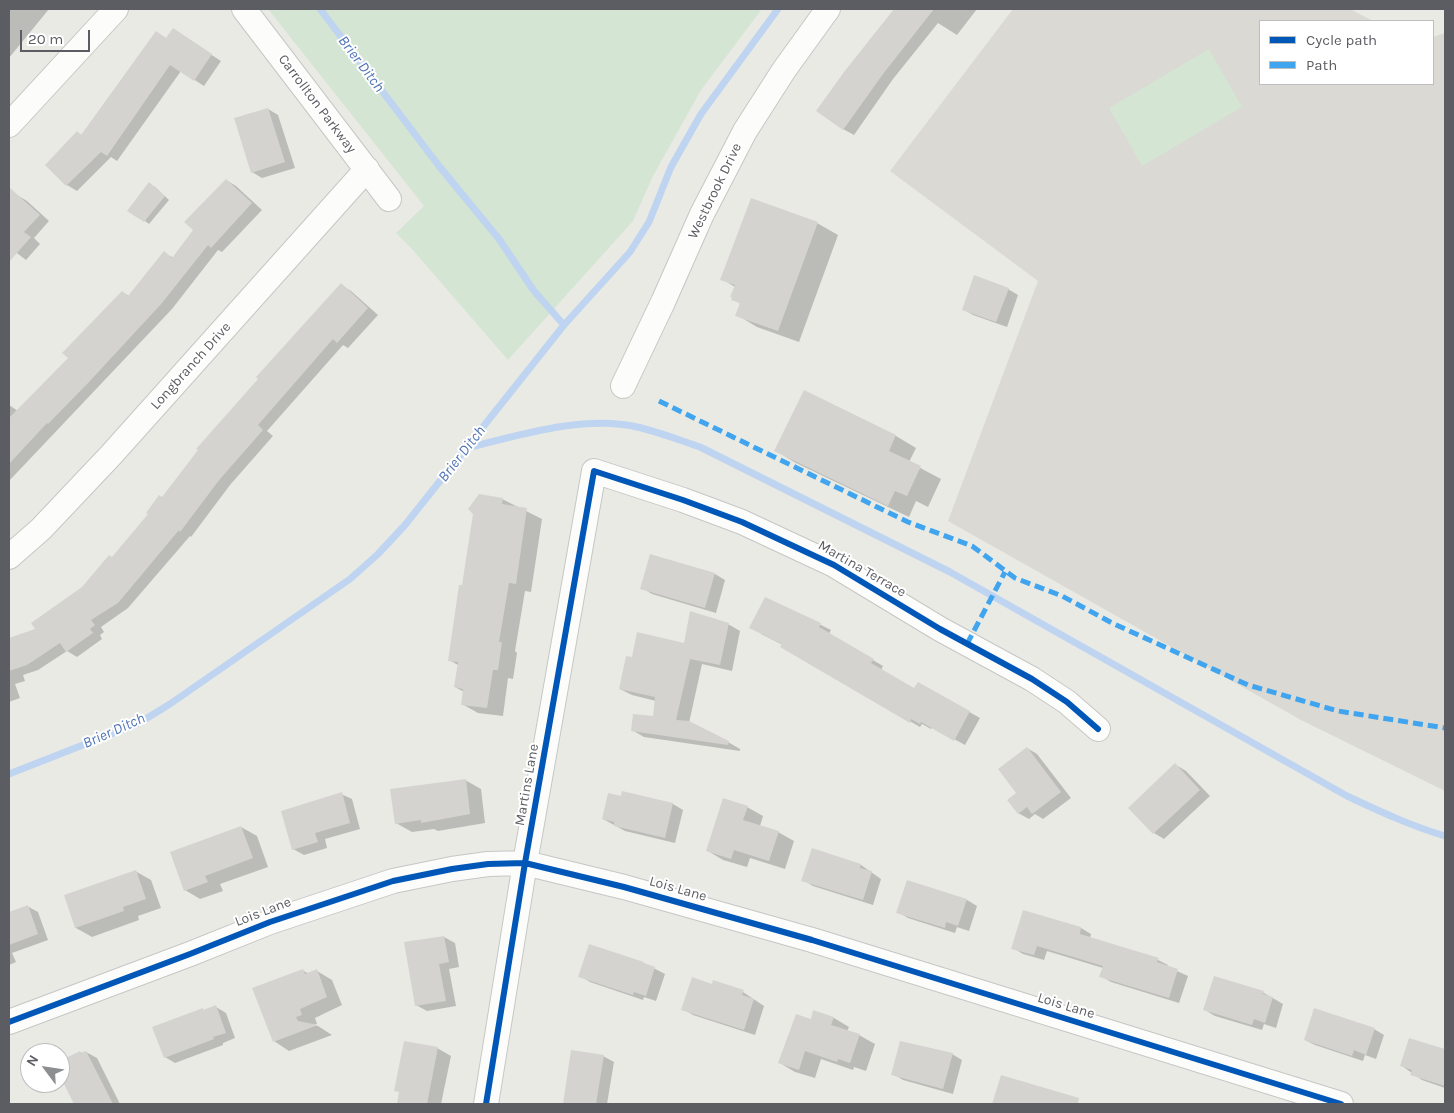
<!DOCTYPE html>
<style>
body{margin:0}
#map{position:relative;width:1454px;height:1113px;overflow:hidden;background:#eaeae5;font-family:Karla,sans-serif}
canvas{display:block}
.frame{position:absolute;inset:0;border:10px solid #5b5d62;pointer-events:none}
.legend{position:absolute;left:1259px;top:20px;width:175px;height:65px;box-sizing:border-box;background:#fff;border:1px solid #bdbec0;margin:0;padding:6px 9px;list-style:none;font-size:15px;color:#5b5d62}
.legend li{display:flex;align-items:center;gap:10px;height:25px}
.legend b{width:25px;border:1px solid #bdbec0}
.north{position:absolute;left:20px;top:1043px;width:50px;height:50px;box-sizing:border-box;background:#fff;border:1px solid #bdbec0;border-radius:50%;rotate:301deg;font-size:14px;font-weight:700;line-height:20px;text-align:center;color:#5b5d62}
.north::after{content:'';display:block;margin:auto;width:18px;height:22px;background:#8d8e90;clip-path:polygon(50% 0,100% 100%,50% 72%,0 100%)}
.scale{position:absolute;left:20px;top:30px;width:70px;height:22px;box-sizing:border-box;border:2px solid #5b5d62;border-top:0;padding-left:6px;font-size:15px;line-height:18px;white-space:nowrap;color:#5b5d62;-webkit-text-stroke:4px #fff;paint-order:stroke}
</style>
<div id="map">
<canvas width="1454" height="1113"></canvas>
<div class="frame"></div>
<ul class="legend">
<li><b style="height:6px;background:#0057b8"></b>Cycle path</li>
<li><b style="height:6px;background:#40a5ee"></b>Path</li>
</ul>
<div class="north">N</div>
<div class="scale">20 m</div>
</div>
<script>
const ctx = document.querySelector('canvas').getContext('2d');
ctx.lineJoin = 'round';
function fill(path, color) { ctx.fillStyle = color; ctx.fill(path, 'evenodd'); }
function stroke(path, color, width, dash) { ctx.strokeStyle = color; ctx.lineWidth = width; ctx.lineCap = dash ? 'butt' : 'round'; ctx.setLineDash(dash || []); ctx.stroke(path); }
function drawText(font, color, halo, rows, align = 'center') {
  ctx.font = font + ' Karla,sans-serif'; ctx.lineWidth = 4; ctx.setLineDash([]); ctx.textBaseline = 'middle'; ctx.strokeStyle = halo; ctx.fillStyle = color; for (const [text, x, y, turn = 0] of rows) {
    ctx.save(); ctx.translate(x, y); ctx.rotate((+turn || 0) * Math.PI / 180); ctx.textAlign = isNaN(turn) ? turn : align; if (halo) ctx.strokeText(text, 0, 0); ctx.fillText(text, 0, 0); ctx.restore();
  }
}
fill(new Path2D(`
 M1013 9H1350L1373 21H1260V84H1433V37L1445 33V791L1301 720 948 521 1038 281 890 171Z`), '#dad9d4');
fill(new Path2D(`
 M268 9H762L701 90 653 176 633 221 508 360 411 248 396 233 424 206Z
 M1209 49 1242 107 1142 166 1109 108Z`), '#d4e5d4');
fill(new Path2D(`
 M9 9H49L9 58Z
 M896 9H977L957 35 938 23 893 79 854 135 843 129 845 73Z
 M156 32 167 39 182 36 221 61 204 86 181 71 117 161 111 157 77 191 67 185 46 165 78 133 83 136Z
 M268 109 278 115 295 168 262 178 252 172Z
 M226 180 236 186 262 210 222 252 218 250 172 309 9 481V405L18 411 70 358 122 292 129 296 164 253 174 258 194 230Z
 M154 186 169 200 149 224 145 221Z
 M17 195 27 201 49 221 34 238 40 244 26 260 9 247V204Z
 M817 223 838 235 799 342 757 327 737 315 741 304 733 299 735 287 722 279Z
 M341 285 351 291 378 315 348 348 343 345 267 431 273 436 230 485 191 537 190 536 128 608 101 627 104 632 100 635 102 639 77 657 67 651 38 670 23 675 25 681 15 684 20 698 9 702V640L37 630 83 588 112 558Z
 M1008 289 1018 295 1007 327 973 315 963 309Z
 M804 392 896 436 916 448 909 462 941 479 928 507 916 501 909 517 796 463 776 451Z
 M502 499 542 519 531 592 525 591 515 651 517 653 513 679 508 678 503 716 478 713 462 704 464 692 455 687 458 665 449 660 463 586Z
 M651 555 715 574 725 580 716 613 652 594 642 588Z
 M766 598 831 630 829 634 883 666 881 670 915 690 918 683 980 718 965 745 932 727 931 729 922 724 920 727 782 647 783 645 761 634Z
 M728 624 740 631 732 671 702 664 689 723 728 742 740 749V751L644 737 632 730 654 718 656 701 632 695 620 689 632 658 685 644Z
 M1027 748 1037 754 1071 798 1043 819 1035 814 1029 819 1018 813V793Z
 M1176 765 1186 771 1210 796 1164 839 1154 833Z
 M465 780 481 789 485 823 438 831 434 829 412 832 396 823Z
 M341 794 352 799 360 829 325 839 327 848 304 855 293 849Z
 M673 804 683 810 675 843 625 831 603 819Z
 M747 807 763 816 760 826 778 832 794 841 785 869 750 858 747 867 723 860 708 851Z
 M241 827 257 836 268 867 220 884 223 891 200 899 185 890Z
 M812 850 861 865 881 879 873 905 813 886 803 880Z
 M135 871 151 880 161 908 138 916 139 920 92 937 76 928 65 896Z
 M967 900 977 906 969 931 957 927 955 933 908 918 898 912Z
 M27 906 38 912 48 940 12 953 16 962 9 965V913Z
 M1024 911 1081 928 1091 934 1090 938 1158 960 1168 965V967L1188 976 1179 1003 1111 982 1101 976 1103 968 1047 951 1044 960 1023 954 1013 948Z
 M444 937 455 943 459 967 449 969 456 1006 427 1011 416 1005 406 943Z
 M644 963 665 974 656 1001 644 997 643 1000 590 982 580 976Z
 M302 970 309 974 317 971 332 980 342 1005 315 1018 317 1024 312 1025 318 1026 332 1035 289 1051 274 1041Z
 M1215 977 1264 993 1283 1004 1276 1028 1264 1024 1262 1030 1215 1016 1205 1010Z
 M713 982 743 992 764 1006 755 1035 693 1015 683 1009 712 985Z
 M216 1007 226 1013 235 1038 223 1043V1045L175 1063 165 1057 203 1010 205 1011Z
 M834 1018 849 1027 847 1031 859 1035 875 1044 866 1071 854 1067 853 1070 821 1059 815 1078 795 1072 780 1063 812 1020Z
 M1374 1029 1384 1035 1376 1059 1365 1055 1363 1061 1315 1045 1305 1040Z
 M1410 1039 1445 1051V1088L1422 1080 1402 1066Z
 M437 1048 451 1056 441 1104H398L400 1093Z
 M80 1052 83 1054 86 1052 97 1058 120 1104H75L60 1074V1062Z
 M952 1054 962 1060 953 1094 903 1080 893 1074Z
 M603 1056 614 1062 607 1104H566Z
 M1002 1077 1062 1098 1070 1104H993Z`), '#0003');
stroke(new Path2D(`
 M564 325 630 252 649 222 671 167 701 114 778 9
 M467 448C520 435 583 415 637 427 659 432 679 440 700 447L950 572 1347 796C1379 811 1411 826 1445 836
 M9 774 139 723 170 704 350 579 378 554 405 525 564 325 534 291 499 239 439 166 320 9`), '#bed4f0', 7);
fill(new Path2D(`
 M894 9H934L883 74 843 130 816 111 844 72Z
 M173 28 212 54 194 81 170 65 107 156 101 152 66 186 45 165 77 131 81 135 156 31 166 38Z
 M268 108 285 162 251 173 234 118Z
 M226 179 252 203 211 248 208 245 162 303 89 382 48 424 47 423 9 464V418L68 358 62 353 122 291 128 296 164 251 172 258 193 230 184 222Z
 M149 182 165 196 144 222 127 211Z
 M9 187 40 215 24 232 31 237 9 262Z
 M751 198 818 222 778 331 735 316 740 303 731 300 732 297H730L735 285 720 280Z
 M974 275 1009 288 996 322 962 310Z
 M341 283 368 308 337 343 333 339 258 425 263 430 220 479 180 532 179 530 118 603 91 620 95 625 90 629 93 633 66 652 60 643 27 665 9 671V638L35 629 31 623 82 587 109 555 112 557 148 514 146 513 159 495 162 497 198 450 196 449 258 379 256 377Z
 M804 390 896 435 889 451 921 466 907 496 895 491 888 506 774 451Z
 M479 494 503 498 502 504 527 508 516 584 509 583 499 642H502L498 670H493L487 708 461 705 463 689 454 687 458 662 448 661 459 585H462L473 514 468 509Z
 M650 554 715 573 705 608 640 589Z
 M765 597 821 623 819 627 874 659 871 663 914 688 918 682 970 711 954 741 921 722 920 724 911 719 910 723 780 647 782 644 749 628Z
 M690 611 729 623 720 665 690 659 676 720 689 721 729 741 728 745 631 731 633 714 653 716 655 697 619 689 626 656 632 657 637 632 684 643Z
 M1027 747 1061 792 1032 814 1027 807 1018 814 1007 800 1016 793 998 769Z
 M1175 763 1200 790 1153 834 1128 808Z
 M466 779 470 814 421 823V820L395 824 390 789Z
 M622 791 673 803 665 838 614 826V822L602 819 608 793 621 796Z
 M342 792 350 823 315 833 318 842 292 850 281 811Z
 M723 798 748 806 743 820 779 831 769 861 734 850 731 859 706 851Z
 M241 826 253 858 205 876 208 882 184 891 170 852Z
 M812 848 861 864 860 868 872 871 863 900 801 881Z
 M136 870 146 899 123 907 124 911 75 928 64 895Z
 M907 880 967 899 958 926 946 922 945 928 896 913Z
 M28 905 38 934 9 945V912Z
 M1023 910 1081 927 1080 934 1159 958 1157 962 1178 969 1169 998 1099 977 1103 966 1037 946 1034 955 1011 949Z
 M444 936 449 962 439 964 446 1001 415 1006 404 942Z
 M589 944 644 962V963L655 967 646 996 634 992 633 995 578 977Z
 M303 969 305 974 317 969 327 997 300 1009 302 1015 296 1017 298 1021 318 1025 273 1042 252 988Z
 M1214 976 1264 991 1263 994 1273 997 1265 1023 1254 1019 1252 1025 1203 1010Z
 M692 977 712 984 713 980 744 990 742 995 754 999 744 1030 681 1010Z
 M216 1005 226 1033 213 1037 214 1039 164 1058 152 1027 203 1008V1010Z
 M1314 1008 1375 1028 1366 1055 1354 1050 1352 1056 1304 1040Z
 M813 1010 834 1017 831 1025 860 1034 850 1063 838 1059 837 1062 805 1051 799 1070 778 1063 796 1014 811 1019Z
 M1409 1038 1445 1049V1086L1410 1075 1412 1070 1400 1066Z
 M404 1041 438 1047 427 1104H397L399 1092 394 1091Z
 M900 1041 953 1053 943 1089 891 1075Z
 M571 1050 604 1055 596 1104H563Z
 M80 1051V1053L86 1051 113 1104H74L60 1076V1061Z
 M1001 1075 1079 1098 1078 1104H992Z`), '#d4d3d0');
const minor = new Path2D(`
 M244 9 389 199
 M9 125 116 9
 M623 386 663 302 702 214 745 131 784 70 828 9
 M9 557 41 529 111 455 367 169
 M9 1022 190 954 270 922 393 881 452 869 488 864 525 863 624 887 812 940 1341 1104
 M486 1104 525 863 594 471 683 500 742 522 834 565 940 629 1032 679 1067 702 1098 729`);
stroke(minor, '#c6c6c6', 26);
stroke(minor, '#fcfcfb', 24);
stroke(new Path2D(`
 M659 401 908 522 972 546 1015 578 1062 596 1112 623 1248 685 1338 711 1445 728
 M967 644 1005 572`), '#40a5ee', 5, [10, 5]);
stroke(new Path2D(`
 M9 1022 190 954 270 922 393 881 452 869 488 864 525 863 624 887 812 940 1341 1104
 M486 1104 525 863 594 471 683 500 742 522 834 565 940 629 1032 679 1067 702 1098 729`), '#0057b8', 6);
drawText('14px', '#5b5d62', '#fff', [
 ["Carrollton Parkway",317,104,53],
 ["Westbrook Drive",715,191,-64],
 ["Longbranch Drive",191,366,-48],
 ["Martina Terrace",862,569,30],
 ["Martins Lane",527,785,-80],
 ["Lois Lane",678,889,16],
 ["Lois Lane",263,912,-21],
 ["Lois Lane",1066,1006,17]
]);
drawText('italic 15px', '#5175b5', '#fff', [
 ["Brier Ditch",361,64,53],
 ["Brier Ditch",462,454,-52],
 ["Brier Ditch",114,731,-24]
]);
</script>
